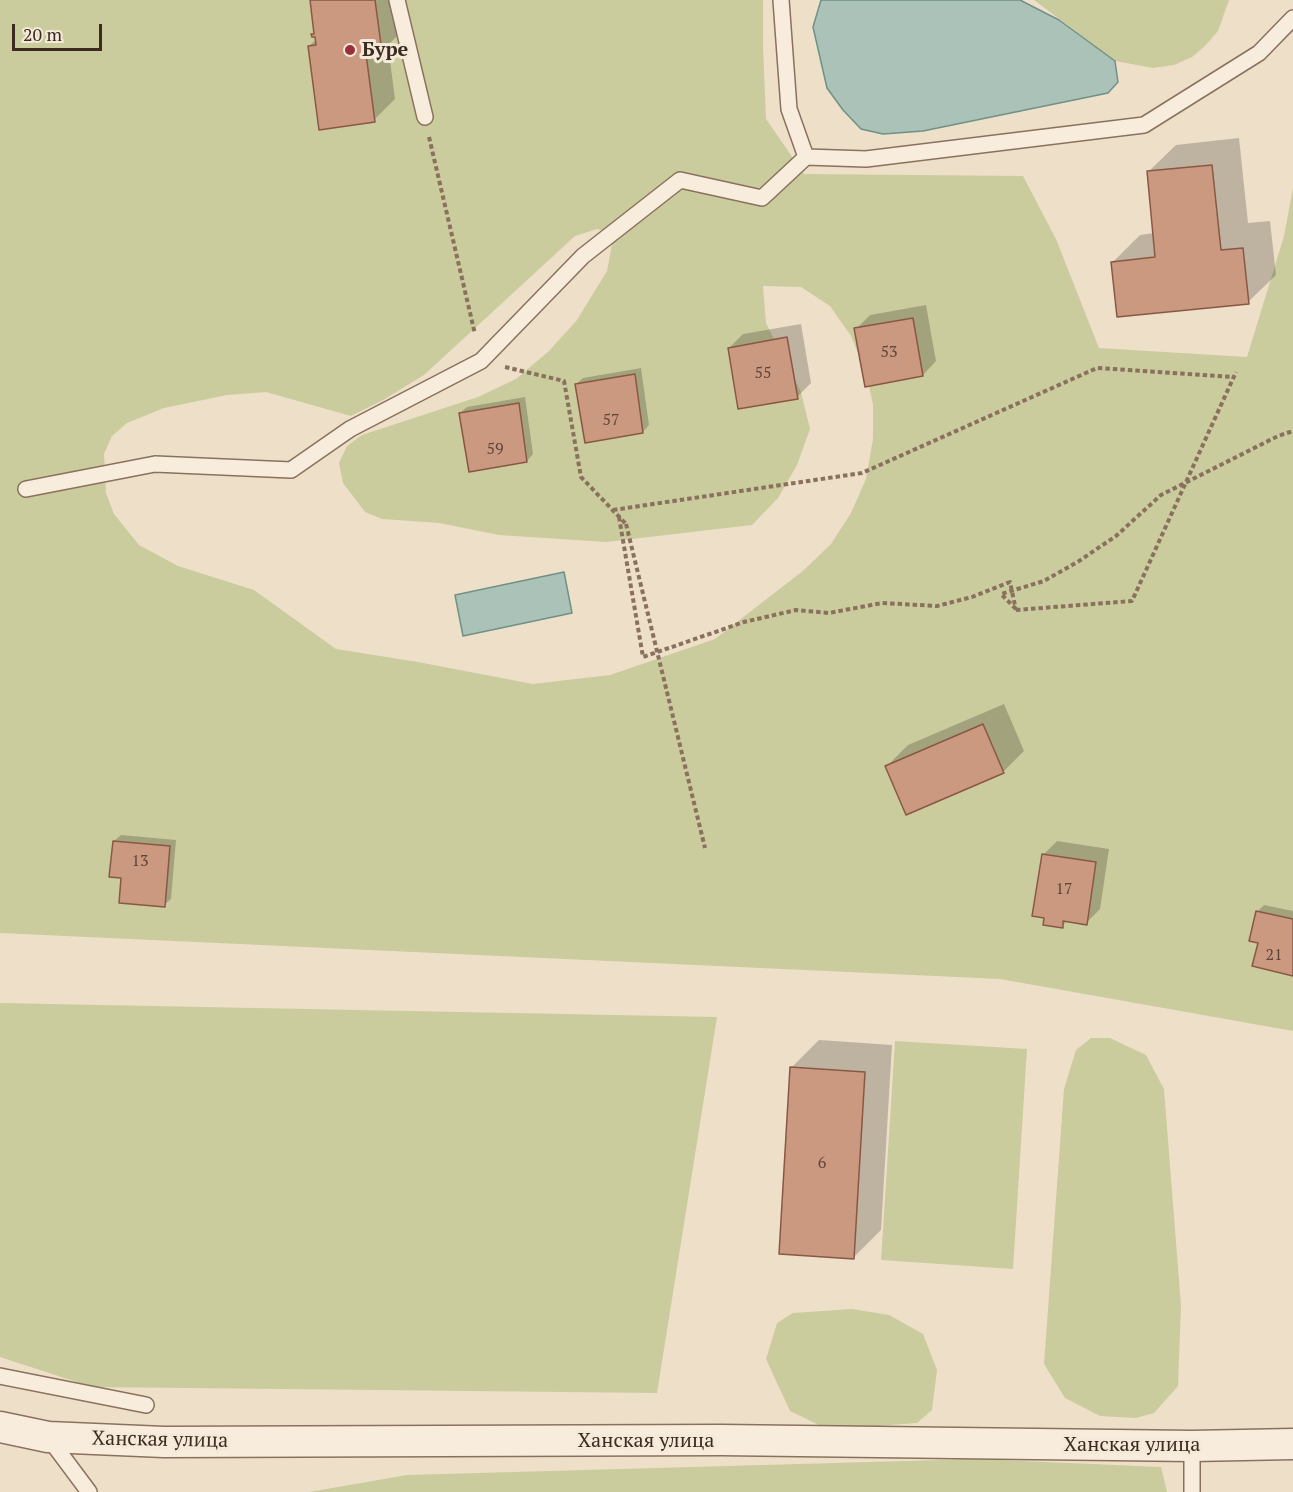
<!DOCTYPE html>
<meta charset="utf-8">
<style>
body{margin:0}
#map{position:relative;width:1293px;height:1492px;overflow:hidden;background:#eedfc9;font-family:"PT Serif",serif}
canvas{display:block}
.scale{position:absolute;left:12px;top:24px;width:90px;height:27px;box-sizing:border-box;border:3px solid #3b2b21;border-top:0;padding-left:8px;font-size:18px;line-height:21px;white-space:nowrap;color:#3b2b21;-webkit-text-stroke:4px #f5ead9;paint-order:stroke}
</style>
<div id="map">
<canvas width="1293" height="1492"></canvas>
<div class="scale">20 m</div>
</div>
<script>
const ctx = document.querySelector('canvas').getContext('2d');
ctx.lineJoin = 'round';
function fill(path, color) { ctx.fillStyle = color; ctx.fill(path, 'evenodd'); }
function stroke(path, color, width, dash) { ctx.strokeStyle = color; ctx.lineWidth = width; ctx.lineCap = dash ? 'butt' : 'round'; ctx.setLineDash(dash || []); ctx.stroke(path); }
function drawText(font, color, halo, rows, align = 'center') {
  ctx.font = font + ' "PT Serif",serif'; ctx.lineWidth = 6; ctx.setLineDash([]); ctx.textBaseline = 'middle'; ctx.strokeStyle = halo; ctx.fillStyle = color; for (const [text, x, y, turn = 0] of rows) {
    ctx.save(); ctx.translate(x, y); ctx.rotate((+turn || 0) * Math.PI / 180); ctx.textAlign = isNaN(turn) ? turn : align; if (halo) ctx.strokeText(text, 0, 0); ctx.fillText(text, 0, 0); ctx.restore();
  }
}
fill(new Path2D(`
 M0 0H763V47L766 119 804 174 1023 176 1056 239 1099 348 1247 357 1284 236 1293 188V1031L1000 979 0 933ZM597 229 614 234 607 271 577 320 549 351 516 379 478 397 362 435 347 446 339 463 343 483 365 512 382 519 439 523 499 535 606 542 752 525 778 498 797 465 810 429 801 392 766 323 763 286 801 287 830 306 851 336 865 370 873 404V439L866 479 851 513 831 544 804 570 715 639 610 675 533 684 418 662 336 649 254 590 178 566 139 545 114 514 106 493 104 454 112 436 127 423 164 408 227 395 266 392 351 416 385 399 424 375 575 236Z
 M1034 0H1229L1218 31 1205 46 1192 57 1174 65 1153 68 1115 61Z
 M0 1003 717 1017 657 1393 92 1387 0 1357Z
 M1091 1038H1110L1146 1055 1164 1089 1181 1306 1178 1386 1154 1413 1136 1418 1100 1416 1065 1398 1044 1364 1064 1089 1076 1050Z
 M895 1041 1027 1049 1013 1269 881 1260Z
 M852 1309 889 1315 923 1334 937 1370 932 1410 917 1423 877 1426 823 1427 790 1411 766 1359 777 1323 793 1313Z
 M976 1459 1161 1467 1167 1492H309L407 1475Z`), '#cbcc9d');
const water = new Path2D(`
 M821 0H1020L1059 20 1115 61 1118 82 1108 93 923 131 883 134 861 129 843 110 827 88 813 27Z
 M564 572 572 613 463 636 455 595Z`);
fill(water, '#aac2b8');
stroke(water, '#709185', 1.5);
fill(new Path2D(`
 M312 0H399L403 30 388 45 395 99 374 120 309 46 317 39Z
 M1239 138 1248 223 1270 221 1276 275 1248 302 1113 262 1140 235 1154 233 1148 172 1176 145Z
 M926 305 936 361 923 375 856 329 870 315Z
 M801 324 811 383 797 397 729 348 743 334Z
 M641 368 649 425 643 432 576 384 583 378Z
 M525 397 533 454 527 461 460 413 467 407Z
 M1004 704 1024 751 1003 772 887 766 908 745Z
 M121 835 176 840 171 899 164 905 114 841Z
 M1057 841 1109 849 1100 909 1086 923 1068 920 1062 926 1043 855Z
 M1264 905 1293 911V975L1260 942 1251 940 1258 911Z
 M819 1040 892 1045 881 1230 853 1258 791 1068Z`), '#0003');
const building = new Path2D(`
 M310 0H375L382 52 366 54 375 122 319 130 308 46 316 45 315 37H312L311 34H314Z
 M1212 165 1221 250 1243 248 1249 304 1117 317 1111 262 1155 257 1147 171Z
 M913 318 923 376 865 387 854 328Z
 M787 337 798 399 738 409 728 348Z
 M635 374 643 433 585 443 575 384Z
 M519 403 527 462 469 472 459 413Z
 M983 724 1004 773 906 815 885 766Z
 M113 841 170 846 165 907 119 903 121 878 109 877Z
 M1042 854 1096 862 1087 925 1063 921V928L1043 925 1044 918 1032 916Z
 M1256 911 1293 919V976L1252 966 1258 943 1249 941Z
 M790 1067 865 1072 854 1259 779 1254Z`);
fill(building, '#cb9880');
stroke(building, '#895844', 1.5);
const lane = new Path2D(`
 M397 0 425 117
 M781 0 789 109 806 157 866 159 1144 125 1259 53 1293 18
 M26 489 155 464 291 470 350 429 481 361 583 256 680 180 762 198 806 157
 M0 1376 146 1405
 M48 1437 89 1492
 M1192 1492V1446`);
const street = new Path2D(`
 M0 1427 48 1437 164 1442 721 1440 1192 1446 1293 1444`);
stroke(lane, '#8a715e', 18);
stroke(street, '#8a715e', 33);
stroke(new Path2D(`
 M429 137 475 334
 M505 367 564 381 581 477 626 524
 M613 510 862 473 1097 368 1233 377
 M619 517 643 657 744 622 796 610 829 613 882 603 937 606 972 597 1010 582 1016 610
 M1016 609 1001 594 1044 581 1079 561 1116 536 1161 495 1278 436 1293 431
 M1016 610 1132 601 1236 372`), '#8a715e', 4, [4.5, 3]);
stroke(lane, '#f8eddd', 15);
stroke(street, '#f8eddd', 30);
stroke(new Path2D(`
 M626 524 705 848`), '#8a715e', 4, [4.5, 3]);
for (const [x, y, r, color] of [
 [350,50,6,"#982f3b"]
]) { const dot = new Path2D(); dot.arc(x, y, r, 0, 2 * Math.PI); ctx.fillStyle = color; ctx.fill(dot); stroke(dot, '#f5ead9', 2); }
drawText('16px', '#5f4639', null, [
 ["53",889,352],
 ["55",763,373],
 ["57",611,420],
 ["59",495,449],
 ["13",140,861],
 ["17",1064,889],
 ["21",1274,955],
 ["6",822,1163]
]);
drawText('bold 20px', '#3b2b21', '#f5ead9', [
 ["Буре",362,50]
], 'left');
drawText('20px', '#3b2b21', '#f5ead9', [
 ["Ханская улица",160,1440,1],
 ["Ханская улица",646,1441],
 ["Ханская улица",1132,1445]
]);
</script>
